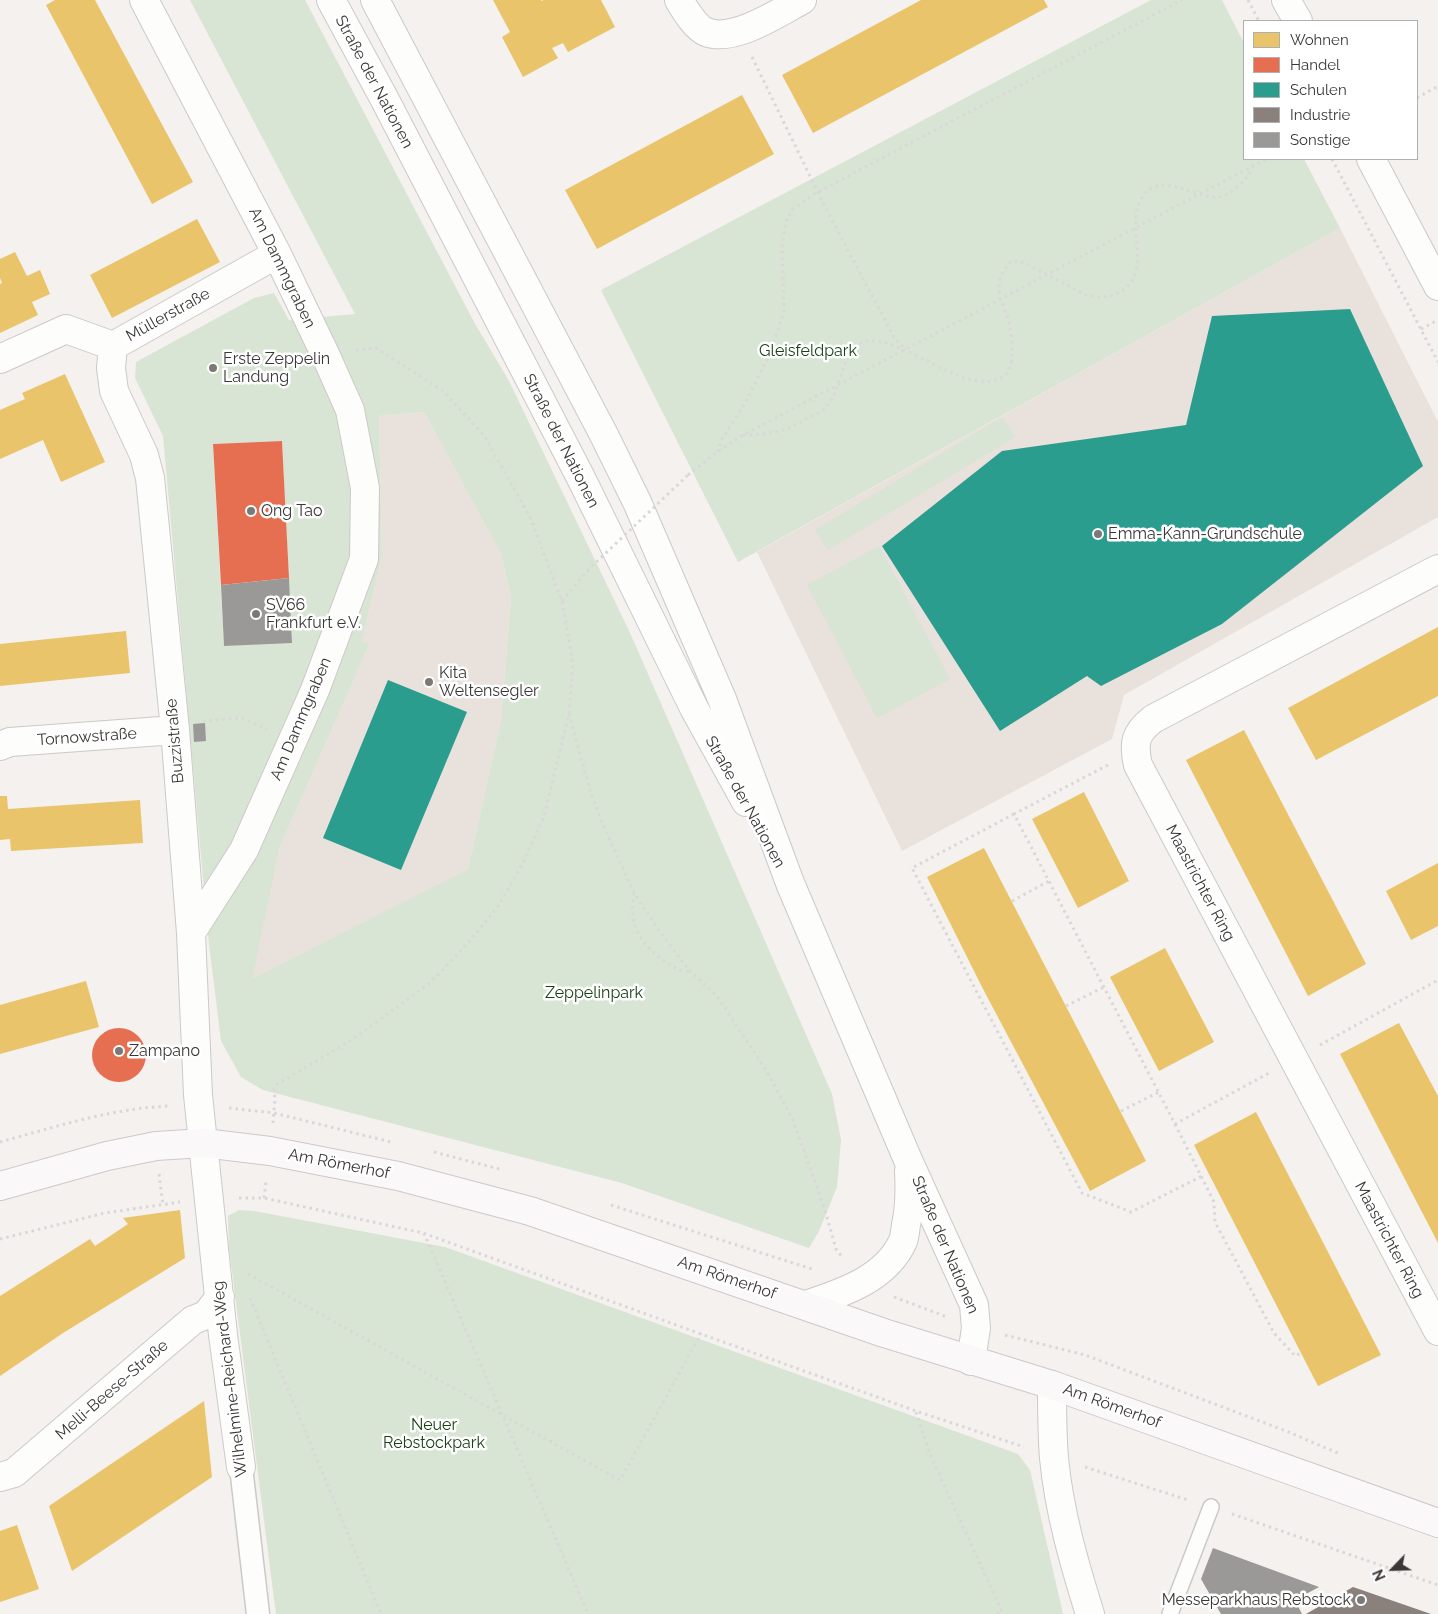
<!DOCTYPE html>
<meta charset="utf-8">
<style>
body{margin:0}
#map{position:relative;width:1438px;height:1614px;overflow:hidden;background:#f4f1ee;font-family:Raleway,sans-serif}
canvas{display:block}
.legend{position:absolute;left:1243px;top:20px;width:175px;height:140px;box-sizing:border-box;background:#fff;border:1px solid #b0afaf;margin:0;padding:6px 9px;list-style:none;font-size:15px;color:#3a3837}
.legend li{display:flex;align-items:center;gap:10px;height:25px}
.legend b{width:25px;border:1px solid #b0afaf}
.north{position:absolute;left:1368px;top:1544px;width:50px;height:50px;-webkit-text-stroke:4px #fff;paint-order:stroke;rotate:246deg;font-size:14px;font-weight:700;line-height:20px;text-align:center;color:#3a3837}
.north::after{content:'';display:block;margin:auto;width:18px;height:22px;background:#3a3837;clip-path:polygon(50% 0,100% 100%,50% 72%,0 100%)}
</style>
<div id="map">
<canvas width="1438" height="1614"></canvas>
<ul class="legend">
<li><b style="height:14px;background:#e9c46a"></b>Wohnen</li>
<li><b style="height:14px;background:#e76f51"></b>Handel</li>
<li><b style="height:14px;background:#2a9d8f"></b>Schulen</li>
<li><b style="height:14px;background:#8a817c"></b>Industrie</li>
<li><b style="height:14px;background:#9b9997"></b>Sonstige</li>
</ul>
<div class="north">N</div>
</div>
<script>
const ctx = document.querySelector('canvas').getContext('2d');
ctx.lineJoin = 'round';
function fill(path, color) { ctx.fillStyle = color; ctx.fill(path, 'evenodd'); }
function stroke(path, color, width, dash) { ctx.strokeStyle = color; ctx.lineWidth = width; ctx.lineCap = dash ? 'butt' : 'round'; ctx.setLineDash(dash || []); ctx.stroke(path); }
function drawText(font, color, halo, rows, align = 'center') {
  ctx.font = font + ' Raleway,sans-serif'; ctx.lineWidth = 5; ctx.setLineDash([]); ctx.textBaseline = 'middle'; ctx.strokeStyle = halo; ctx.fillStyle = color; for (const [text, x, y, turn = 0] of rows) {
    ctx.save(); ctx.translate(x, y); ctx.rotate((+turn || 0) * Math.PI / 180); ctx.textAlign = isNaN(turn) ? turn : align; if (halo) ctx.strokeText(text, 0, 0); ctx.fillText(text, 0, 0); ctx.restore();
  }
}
fill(new Path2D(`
 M1340 228 1438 422V517L1124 695 1112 739 902 851 757 552Z
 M424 412 501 554 511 597 501 720 468 869 251 980 280 847 370 643 362 641 382 556 379 416Z`), '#e9e1db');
fill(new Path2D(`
 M190 0H305L474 322 509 381 631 635 832 1094 841 1140 837 1187 819 1231 809 1248 622 1183 263 1090 241 1077 221 1041 209 944 163 436 135 378 136 362 254 298 274 293 289 320 355 314ZM424 412 501 554 511 597 501 720 468 869 252 979 280 847 370 643 362 641 382 556 379 416ZM282 441 292 642 224 646 213 444Z
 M1151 0H1222L1244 43V159H1304L1340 228 738 562 601 290Z
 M1002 417 1015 437 828 550 815 530Z
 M879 546 950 679 877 718 807 585Z
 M239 1210 254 1211 445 1247 1018 1454 1030 1470 1063 1614H276L229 1248 228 1216Z`), '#d8e4d4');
fill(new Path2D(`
 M55 0H95L193 182 152 204 46 5Z
 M493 0H541V1L544 0H601L615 27 568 52 563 43 552 48 558 58 523 77 502 37 510 32Z
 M921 0H1044L1048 7 813 133 782 75Z
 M742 95 774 154 597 249 565 190Z
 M197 219 220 262 112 318 90 275Z
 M15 252 27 276 40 270 50 294 32 302 38 315 0 333V284L2 283 0 278V259Z
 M65 374 105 462 61 482 43 440 0 459V410L25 399 22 393Z
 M1438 627V696L1316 760 1288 708Z
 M126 631 130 673 0 686V644Z
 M1244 730 1366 964 1308 996 1186 760Z
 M1084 792 1129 881 1078 908 1032 819Z
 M0 796H7L8 809 140 800 143 843 11 851 10 839 0 840Z
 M984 848 1146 1161 1090 1191 982 987 927 877Z
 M1438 863V926L1411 940 1386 891Z
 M1165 948 1214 1042 1159 1071 1110 977Z
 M86 981 99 1027 0 1054V1005Z
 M1399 1023 1438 1096V1243L1340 1054Z
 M1256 1112 1381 1355 1318 1386 1194 1145Z
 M180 1210 185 1258 63 1333 0 1376V1296L90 1239 95 1246 128 1224 123 1218Z
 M204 1401 212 1477 72 1571 49 1506Z
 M17 1525 39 1589 0 1602V1531Z`), '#e9c46a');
fill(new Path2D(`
 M282 441 289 578 221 585 213 444Z
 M92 1055a27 27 0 1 1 54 0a27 27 0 1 1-54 0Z`), '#e76f51');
fill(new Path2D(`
 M1350 309 1423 466 1222 624 1101 686 1087 676 1000 731 882 546 1002 451 1186 425 1212 316Z
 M388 680 467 712 401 870 323 838Z`), '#2a9d8f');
fill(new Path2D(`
 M1353 1587 1431 1614H1306Z`), '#8a817c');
fill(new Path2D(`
 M289 578 292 643 224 646 221 585Z
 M205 723 206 741 194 742 193 724Z
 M1213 1548 1319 1587 1295 1600 1302 1614H1221L1201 1579Z`), '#9b9997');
const service = new Path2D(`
 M1170 1614 1211 1507`);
const pedestrian = new Path2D(`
 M241 1467 258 1614`);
const minor = new Path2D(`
 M144 0 277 254 325 354 350 410 365 488 364 559 315 690 244 850 191 933
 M331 0 385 100 581 478 694 708 746 802
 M375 0 603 433 637 502 722 699 790 883 908 1160 974 1305 976 1328 971 1361
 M679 0C685 10 695 27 706 32 733 43 778 13 802 0
 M1286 0 1298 21
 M1371 159 1438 286
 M113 346 111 368 114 391 144 455 150 478 175 730 191 933 198 1095 223 1335 241 1467
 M0 359 66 329 113 346 277 254
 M1438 569 1153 719C1135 733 1133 743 1138 765L1438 1331
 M0 746 10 742 175 730
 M806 1305C842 1293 886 1279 903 1241 905 1236 905 1230 906 1225 910 1207 910 1190 909 1171
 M1052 1385C1052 1409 1052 1434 1054 1458 1059 1511 1074 1563 1090 1614
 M0 1477 14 1473 193 1320 206 1315 220 1297`);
const secondary = new Path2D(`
 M0 1186 107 1156 156 1146 204 1143 270 1151 398 1176 530 1211 884 1333 1052 1385 1438 1523`);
stroke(service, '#ccc9c8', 18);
stroke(pedestrian, '#ccc9c8', 25);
stroke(minor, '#ccc9c8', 30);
stroke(secondary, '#ccc9c8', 30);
stroke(new Path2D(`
 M1248 0 1259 21
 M752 57 824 205 895 339 904 348
 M1417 98 1438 86
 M1332 159 1438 362
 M1421 329 1438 320
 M743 435C772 435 787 431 811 416 817 413 824 411 827 406 843 389 841 345 867 341 906 336 973 404 1006 374 1017 363 1011 329 1007 315 1003 305 998 296 999 286 999 277 1005 269 1010 262L1017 261 1027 264 1086 295C1099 298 1112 298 1123 290 1154 267 1123 225 1143 196 1161 170 1195 199 1218 197 1234 195 1248 178 1254 165
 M717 452 722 439 744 405 770 354 784 312 782 247 786 221 793 209 814 194 1182 0
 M688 475 717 452 743 435 1266 159
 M569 714 589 787 601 820 634 893 662 935 690 971 717 996 766 1070 793 1120 825 1210 836 1249 843 1258
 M203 721 242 718 267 729
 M1108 765 1014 814 1175 1124 1269 1073
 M1014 814 912 868 1082 1193 1131 1212 1202 1176
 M634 893C628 927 641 946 669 964 675 968 683 973 690 971
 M1012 901 1049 881
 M1066 1006 1104 987
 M1320 1045 1438 980
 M229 1108 274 1113 391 1142
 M1121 1111 1159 1092
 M273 1123 275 1099 274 1089 276 1085 353 1039 430 983 468 943 499 905 523 863 544 816 569 714 573 664 562 601 530 517 483 434 443 391 376 348 355 350
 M1175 1124 1214 1202 1215 1222 1274 1333 1295 1356 1301 1353
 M0 1142C55 1127 113 1108 170 1106
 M434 1152 503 1170
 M159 1174 163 1205
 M239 1198H264L423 1233 701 1334 916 1411 1024 1447
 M264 1198 266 1181
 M611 1205 815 1270
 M424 1233 588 1614
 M0 1239 105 1213 180 1202
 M248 1274 620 1480 701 1334
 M894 1297 947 1317
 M250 1298 381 1614
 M1005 1335 1085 1355 1286 1431 1340 1454
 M916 1412 930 1454 1003 1614
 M1085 1467 1188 1500
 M1232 1514 1438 1585
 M997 1614 1001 1610`), '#d9d8d8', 3, [2.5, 4]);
stroke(service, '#fdfdfc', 15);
stroke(pedestrian, '#fdfdfc', 22);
stroke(minor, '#fdfdfc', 28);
stroke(secondary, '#fbf8f9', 28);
stroke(new Path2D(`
 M562 601 589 569 688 475`), '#d9d8d8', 3, [2.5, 4]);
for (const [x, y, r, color] of [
 [213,368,5,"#7b7977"],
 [251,511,5,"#7b7977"],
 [1098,534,5,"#7b7977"],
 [256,614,5,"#7b7977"],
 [429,682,5,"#7b7977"],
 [119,1051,5,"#7b7977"],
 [1361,1600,5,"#7b7977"]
]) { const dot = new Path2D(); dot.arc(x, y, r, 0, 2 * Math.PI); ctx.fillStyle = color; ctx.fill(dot); stroke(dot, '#fff', 2); }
drawText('16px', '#3a3837', '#fff', [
 ["Straße der Nationen",374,82,62],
 ["Am Dammgraben",282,268,64],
 ["Müllerstraße",168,315,-29],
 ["Straße der Nationen",561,441,63],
 ["Am Dammgraben",301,719,-67],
 ["Tornowstraße",87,737,-4],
 ["Buzzistraße",175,741,-95],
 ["Straße der Nationen",745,802,61],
 ["Maastrichter Ring",1200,883,62],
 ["Am Römerhof",339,1164,11],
 ["Maastrichter Ring",1389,1240,62],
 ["Straße der Nationen",945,1245,67],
 ["Am Römerhof",727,1278,19],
 ["Wilhelmine-Reichard-Weg",230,1379,-97],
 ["Melli-Beese-Straße",112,1390,-41],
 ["Am Römerhof",1112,1406,20]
]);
drawText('16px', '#194115', '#fff', [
 ["Gleisfeldpark",808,351],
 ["Zeppelinpark",594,993],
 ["Neuer",434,1425],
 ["Rebstockpark",434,1443]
]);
drawText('16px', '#3a3837', '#fff', [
 ["Erste Zeppelin",223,359],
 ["Landung",223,377],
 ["Ong Tao",261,511],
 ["Emma-Kann-Grundschule",1108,534],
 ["SV66",266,605],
 ["Frankfurt e.V.",266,623],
 ["Kita",439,673],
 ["Weltensegler",439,691],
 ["Zampano",129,1051],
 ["Messeparkhaus Rebstock",1351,1600,"right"]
], 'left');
</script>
